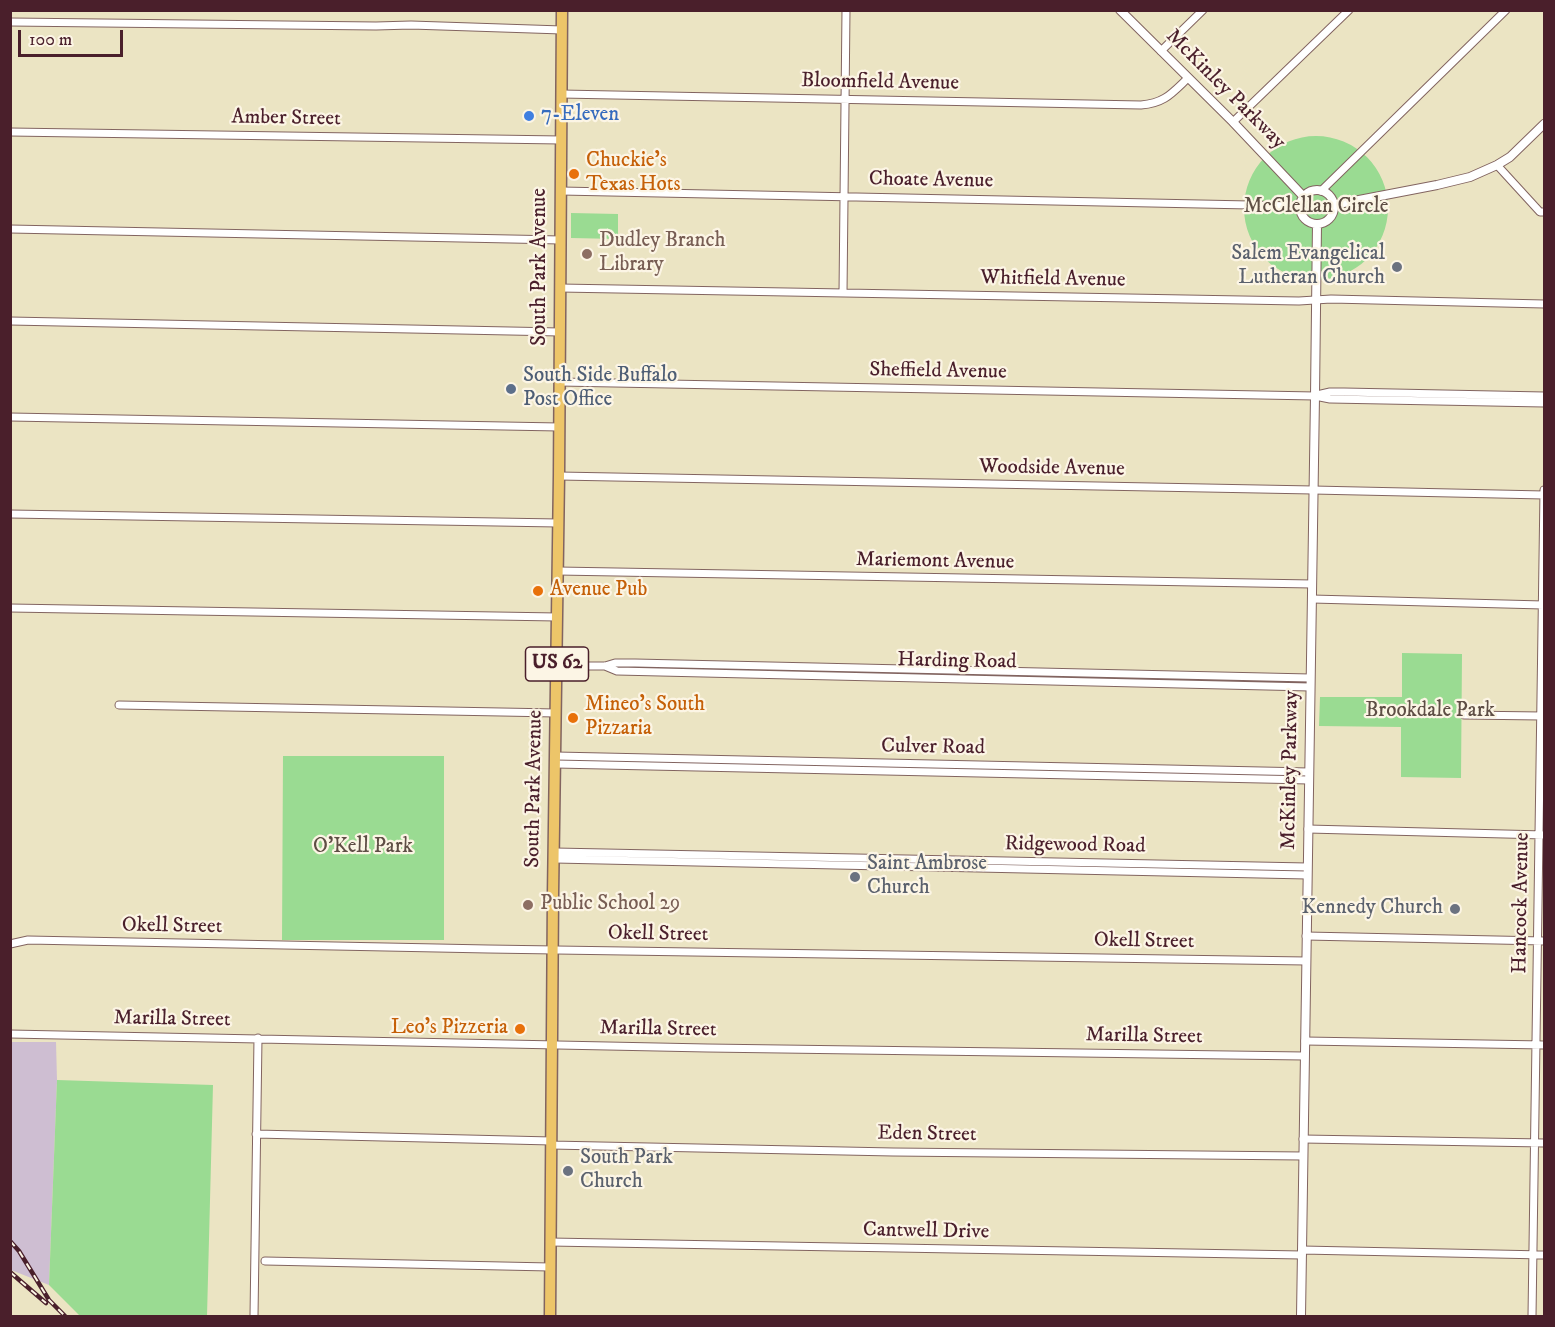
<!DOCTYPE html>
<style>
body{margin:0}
#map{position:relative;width:1555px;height:1327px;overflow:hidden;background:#ebe4c3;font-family:"IM FELL DW Pica",serif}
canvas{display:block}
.frame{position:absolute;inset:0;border:12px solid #4a1f2b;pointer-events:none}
.scale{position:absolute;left:18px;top:30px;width:105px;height:27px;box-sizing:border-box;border:3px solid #4a1f2b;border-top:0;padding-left:8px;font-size:18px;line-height:21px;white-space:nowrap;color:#4a1f2b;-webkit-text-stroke:4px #fcf5e5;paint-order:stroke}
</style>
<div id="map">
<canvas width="1555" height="1327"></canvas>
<div class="frame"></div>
<div class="scale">100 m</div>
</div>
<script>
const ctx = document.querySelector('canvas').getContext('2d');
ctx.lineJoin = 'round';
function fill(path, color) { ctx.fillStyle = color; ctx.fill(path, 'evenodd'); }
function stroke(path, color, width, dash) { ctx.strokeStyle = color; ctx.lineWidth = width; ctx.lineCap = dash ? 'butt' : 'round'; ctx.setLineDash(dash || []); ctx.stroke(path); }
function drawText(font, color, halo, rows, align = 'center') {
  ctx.font = font + ' "IM FELL DW Pica",serif'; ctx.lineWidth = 4.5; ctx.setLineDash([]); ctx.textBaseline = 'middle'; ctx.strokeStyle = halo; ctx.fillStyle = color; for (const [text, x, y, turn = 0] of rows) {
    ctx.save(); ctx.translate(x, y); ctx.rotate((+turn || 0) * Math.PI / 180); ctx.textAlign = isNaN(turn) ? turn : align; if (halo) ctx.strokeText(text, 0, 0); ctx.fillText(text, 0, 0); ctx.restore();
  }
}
fill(new Path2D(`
 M11 1042H56L57 1080 49 1285 11 1270Z`), '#cebed2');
fill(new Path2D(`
 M1244 208a72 72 0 1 1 144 0a72 72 0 1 1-144 0Z
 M571 213 618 214V239L571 238Z
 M1402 653 1462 654 1461 778 1401 777V727L1319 726 1320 697H1402Z
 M283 756H444V940H282Z
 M57 1080 213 1085 207 1316H80L49 1285Z`), '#9adb92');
const minor = new Path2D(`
 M10 22 376 26 411 25 562 30
 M1161 51 1203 10
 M561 94 1141 105C1165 103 1172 93 1188 78
 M1233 122 1349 10
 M10 132 561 140
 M1497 165 1540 212H1544
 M561 191 1299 206
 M1321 191 1506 10
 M10 229 561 240
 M560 288 1299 301 1331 299 1544 304
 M843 293 846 10
 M10 321 560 332
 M560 382 1315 396 1330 399 1544 403
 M1317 395 1330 392H1344L1544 396
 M10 417 559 427
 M559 476 1313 490 1544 495
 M10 514 558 523
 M558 571 1312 584
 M1312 599 1543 605
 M10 608 557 617
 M557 666H605L615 663H635L1310 678
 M605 666 617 671 1310 687
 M119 705 556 713
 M1464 715 1541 716
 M556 756 1309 772
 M556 764 1309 780
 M1308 829 1544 835
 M555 852 1307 867
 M555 859 1307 875
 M1306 936 1544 941
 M10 944 28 940 488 949 1306 961
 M10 1034 707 1048 1304 1056
 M1305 1041 1544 1045
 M256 1134 552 1141
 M1303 1139 1544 1143
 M551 1145 893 1152 1303 1156
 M550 1242 1302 1255
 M1302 1250 1544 1255
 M265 1261 550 1267
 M254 1316 258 1038
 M1532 1316 1544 490`);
const tertiary = new Path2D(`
 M1120 10 1233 122 1303 196
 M1300 207a17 17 0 1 1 34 0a17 17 0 1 1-34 0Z
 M1333 205 1437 185 1470 177 1497 165 1510 157 1544 124
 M1301 1316 1315 396 1317 224`);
const primary = new Path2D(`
 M550 1316 553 895 559 476 562 10`);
stroke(minor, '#826460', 9);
stroke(tertiary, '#826460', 10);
stroke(primary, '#826460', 13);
stroke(minor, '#fff', 7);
stroke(tertiary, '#fff', 8);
stroke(primary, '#edc569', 10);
const rail = new Path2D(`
 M10 1241 19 1251 49 1300 65 1316
 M10 1272 46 1303`);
stroke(rail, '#4a1f2b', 4.5);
stroke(rail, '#fcf5e5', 2, [7]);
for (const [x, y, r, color] of [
 [529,116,6,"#3f7fe0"],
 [574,174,6,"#e8710a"],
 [587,254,6,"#8d6e63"],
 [1397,267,6,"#6b7280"],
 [511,389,6,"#5c6f8a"],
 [538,591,6,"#e8710a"],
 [573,718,6,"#e8710a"],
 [855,877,6,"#6b7280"],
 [528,905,6,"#8d6e63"],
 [1455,909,6,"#6b7280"],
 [520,1029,6,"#e8710a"],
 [568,1171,6,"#6b7280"]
]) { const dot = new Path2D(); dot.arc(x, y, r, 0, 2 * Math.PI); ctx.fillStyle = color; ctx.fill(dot); stroke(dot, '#fcf5e5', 2); }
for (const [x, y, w] of [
 [557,664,63]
]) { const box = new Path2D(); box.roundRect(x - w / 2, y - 17, w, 34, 4.5); ctx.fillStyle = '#fcf5e5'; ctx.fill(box); stroke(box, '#4a1f2b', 1.5); }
drawText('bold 20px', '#4a1f2b', null, [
 ["US 62",557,664]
]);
drawText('21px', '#4a1f2b', '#fcf5e5', [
 ["Bloomfield Avenue",880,83,1],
 ["McKinley Parkway",1225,90,45],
 ["Amber Street",286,119,1],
 ["Choate Avenue",931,181,1],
 ["South Park Avenue",541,267,-90],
 ["Whitfield Avenue",1053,280,1],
 ["Sheffield Avenue",938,372,1],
 ["Woodside Avenue",1052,469,1],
 ["Mariemont Avenue",935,562,1],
 ["Harding Road",957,662,1],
 ["Culver Road",933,748,1],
 ["McKinley Parkway",1291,770,-89],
 ["South Park Avenue",535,789,-89],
 ["Ridgewood Road",1075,846,1],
 ["Hancock Avenue",1522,903,-89],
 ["Okell Street",172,927,1],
 ["Okell Street",658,935,1],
 ["Okell Street",1144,942,1],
 ["Marilla Street",172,1020,1],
 ["Marilla Street",658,1030,1],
 ["Marilla Street",1144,1037,1],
 ["Eden Street",927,1135,1],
 ["Cantwell Drive",926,1232,1]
]);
drawText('21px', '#366cbe', '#fcf5e5', [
 ["7-Eleven",541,116]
], 'left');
drawText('21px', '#c56008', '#fcf5e5', [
 ["Chuckie's",586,162],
 ["Texas Hots",586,186],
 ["Avenue Pub",550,591],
 ["Mineo's South",585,706],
 ["Pizzaria",585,730],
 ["Leo's Pizzeria",508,1029,"right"]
], 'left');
drawText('21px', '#5e4e45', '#fcf5e5', [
 ["McClellan Circle",1316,208],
 ["Brookdale Park",1430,712],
 ["O'Kell Park",363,848]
]);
drawText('21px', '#785e54', '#fcf5e5', [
 ["Dudley Branch",599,242],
 ["Library",599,266],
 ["Public School 29",540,905]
], 'left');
drawText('21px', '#5b616d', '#fcf5e5', [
 ["Salem Evangelical",1385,255],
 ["Lutheran Church",1385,279],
 ["Saint Ambrose",867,865,"left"],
 ["Church",867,889,"left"],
 ["Kennedy Church",1443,909],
 ["South Park",580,1159,"left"],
 ["Church",580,1183,"left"]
], 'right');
drawText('21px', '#4e5e75', '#fcf5e5', [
 ["South Side Buffalo",523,377],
 ["Post Office",523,401]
], 'left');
</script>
